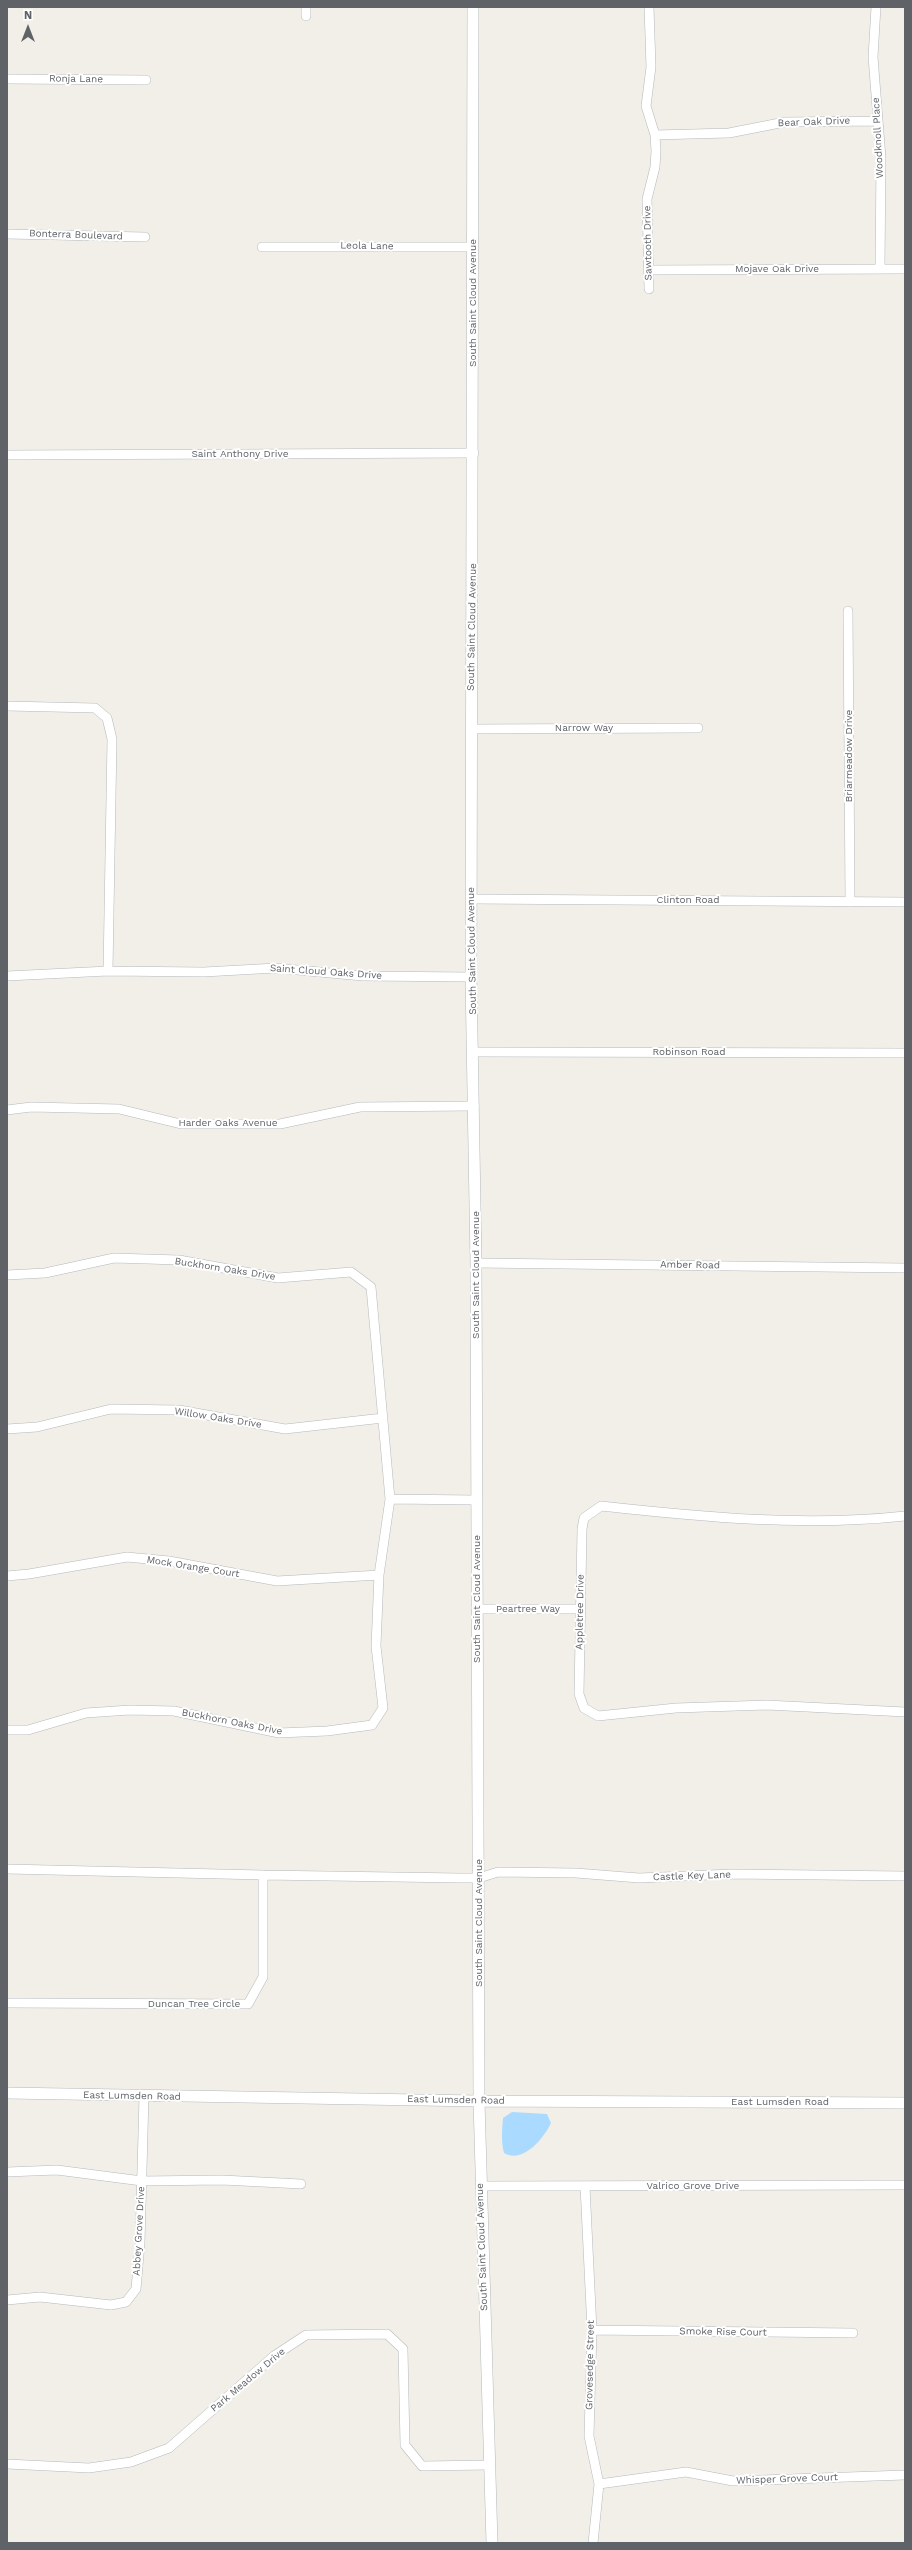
<!DOCTYPE html>
<style>
body{margin:0}
#map{position:relative;width:912px;height:2550px;overflow:hidden;background:#f1efe8;font-family:"Work Sans",sans-serif}
canvas{display:block}
.frame{position:absolute;inset:0;border:8px solid #5f6368;pointer-events:none}
.north{position:absolute;left:8px;top:8px;width:40px;height:40px;-webkit-text-stroke:3px #fff;paint-order:stroke;rotate:0deg;font-size:11px;font-weight:700;line-height:16px;text-align:center;color:#5f6368}
.north::after{content:'';display:block;margin:auto;width:14px;height:18px;background:#5f6368;clip-path:polygon(50% 0,100% 100%,50% 72%,0 100%)}
</style>
<div id="map">
<canvas width="912" height="2550"></canvas>
<div class="frame"></div>
<div class="north">N</div>
</div>
<script>
const ctx = document.querySelector('canvas').getContext('2d');
ctx.lineJoin = 'round';
function fill(path, color) { ctx.fillStyle = color; ctx.fill(path, 'evenodd'); }
function stroke(path, color, width, dash) { ctx.strokeStyle = color; ctx.lineWidth = width; ctx.lineCap = dash ? 'butt' : 'round'; ctx.setLineDash(dash || []); ctx.stroke(path); }
function drawText(font, color, halo, rows, align = 'center') {
  ctx.font = font + ' "Work Sans",sans-serif'; ctx.lineWidth = 4; ctx.setLineDash([]); ctx.textBaseline = 'middle'; ctx.strokeStyle = halo; ctx.fillStyle = color; for (const [text, x, y, turn = 0] of rows) {
    ctx.save(); ctx.translate(x, y); ctx.rotate((+turn || 0) * Math.PI / 180); ctx.textAlign = isNaN(turn) ? turn : align; if (halo) ctx.strokeText(text, 0, 0); ctx.fillText(text, 0, 0); ctx.restore();
  }
}
fill(new Path2D(`
 M512 2112 547 2114 551 2123C544 2138 523 2164 504 2153 501 2143 502 2129 503 2118Z`), '#aadaff');
const minor = new Path2D(`
 M306 7V16
 M876 7 873 57 881 158 880 269
 M7 79 146 80
 M655 135 729 133 785 122 878 121
 M7 234 145 237
 M262 247H473
 M649 270 905 269
 M649 289 647 199 655 167 656 151 655 135 646 106 651 67 649 7
 M7 455 474 453
 M848 611 850 902
 M7 706 95 708 107 718 112 739 108 971 7 976
 M471 729 698 728
 M471 899 905 902
 M108 971 204 972 276 968 363 976 471 977
 M474 1052 905 1053
 M7 1110 31 1107 119 1109 181 1124H280L360 1107 474 1106
 M476 1263 905 1268
 M7 1275 45 1273 114 1258 179 1260 278 1278 351 1272 371 1287 390 1499 379 1575 376 1646 383 1708 372 1725 327 1731 279 1733 174 1711 130 1710 86 1713 28 1730H7
 M7 1429 37 1427 111 1409 179 1410 285 1429 383 1418
 M390 1499 476 1500
 M905 1516C804 1527 701 1517 601 1506L584 1518 582 1529 579 1694 584 1708 598 1716 676 1708 767 1705 905 1712
 M7 1576 29 1574 127 1557 169 1561 277 1581 379 1575
 M477 1609H579
 M7 1869 263 1875V1977L248 2004 7 2003
 M263 1875 460 1878H479L498 1872 576 1873 639 1878 732 1874 905 1876
 M7 2172 57 2170 142 2181 222 2180 301 2184
 M481 2186 905 2185
 M585 2186 592 2330 589 2436 599 2484 593 2543
 M7 2300 40 2297 111 2305 126 2302 136 2289 140 2243 144 2096
 M592 2330 853 2333
 M7 2464 89 2468 131 2462 169 2448 274 2356 306 2335 387 2334 403 2349 405 2445 422 2466 489 2465
 M599 2484 686 2472 733 2481 905 2475`);
const tertiary = new Path2D(`
 M473 7 471 977 476 1263 479 2101 492 2543
 M7 2093 479 2101 905 2103`);
stroke(minor, '#b5b8bc', 10);
stroke(tertiary, '#b5b8bc', 12);
stroke(minor, '#fff', 9);
stroke(tertiary, '#fff', 11);
drawText('10px', '#5f6368', '#fff', [
 ["Ronja Lane",76,79,1],
 ["Bear Oak Drive",814,122,-2],
 ["Woodknoll Place",878,138,-93],
 ["Bonterra Boulevard",76,235,2],
 ["Sawtooth Drive",648,243,-91],
 ["Leola Lane",367,246,1],
 ["Mojave Oak Drive",777,269],
 ["South Saint Cloud Avenue",473,303,-90],
 ["Saint Anthony Drive",240,454],
 ["South Saint Cloud Avenue",472,627,-89],
 ["Narrow Way",584,728],
 ["Briarmeadow Drive",849,756,-90],
 ["Clinton Road",688,900],
 ["South Saint Cloud Avenue",472,951,-91],
 ["Saint Cloud Oaks Drive",326,972,4],
 ["Robinson Road",689,1052],
 ["Harder Oaks Avenue",228,1123],
 ["Amber Road",690,1265,1],
 ["Buckhorn Oaks Drive",225,1269,9],
 ["South Saint Cloud Avenue",476,1275,-90],
 ["Willow Oaks Drive",218,1418,9],
 ["Mock Orange Court",193,1567,9],
 ["South Saint Cloud Avenue",477,1599,-90],
 ["Peartree Way",528,1609],
 ["Appletree Drive",580,1612,-89],
 ["Buckhorn Oaks Drive",232,1722,11],
 ["Castle Key Lane",692,1876,-2],
 ["South Saint Cloud Avenue",479,1923,-90],
 ["Duncan Tree Circle",194,2004],
 ["East Lumsden Road",132,2096,1],
 ["East Lumsden Road",456,2100,1],
 ["East Lumsden Road",780,2102],
 ["Valrico Grove Drive",693,2186],
 ["Abbey Grove Drive",139,2231,-87],
 ["South Saint Cloud Avenue",482,2247,-92],
 ["Smoke Rise Court",723,2332,1],
 ["Grovesedge Street",590,2365,-89],
 ["Park Meadow Drive",248,2380,-40],
 ["Whisper Grove Court",787,2479,-2]
]);
</script>
